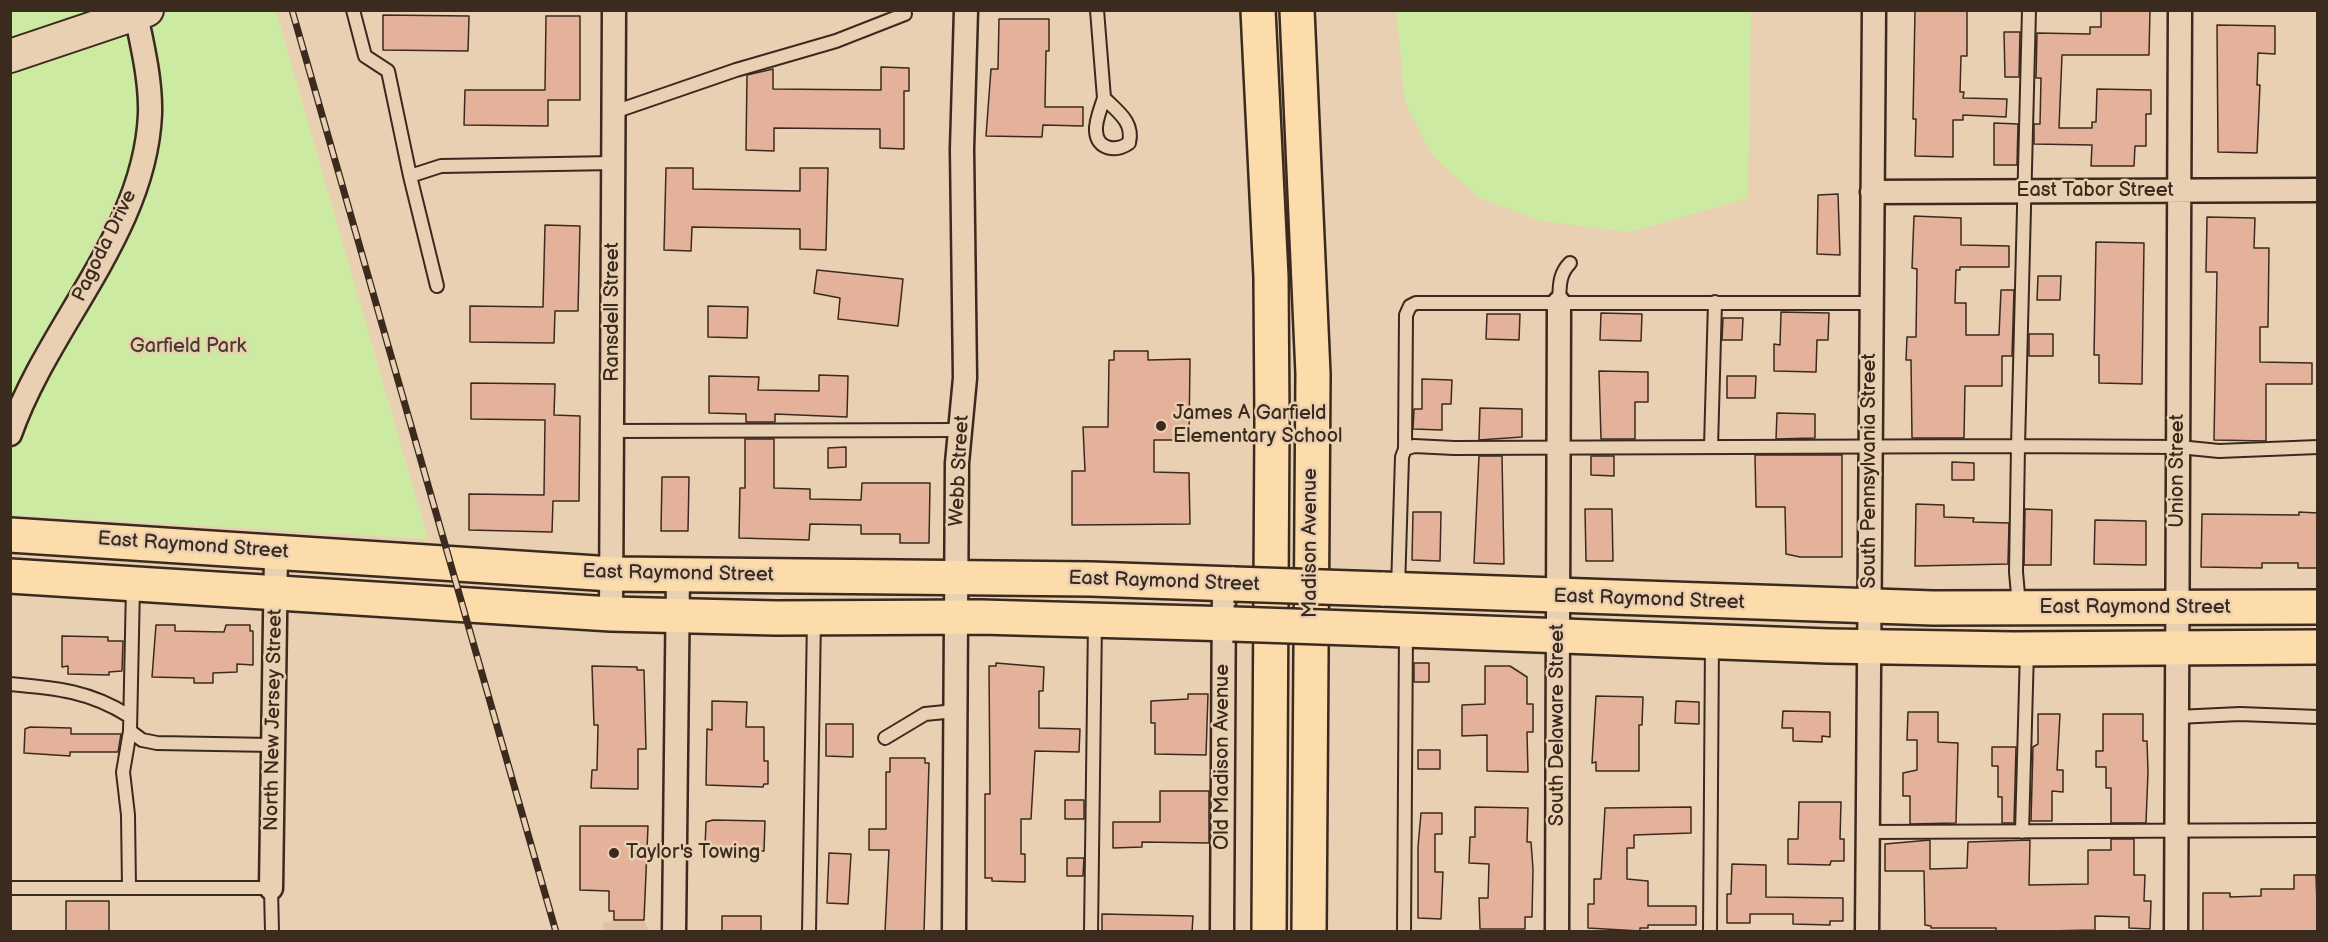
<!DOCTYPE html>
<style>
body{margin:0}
#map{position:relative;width:2328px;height:942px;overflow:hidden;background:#ead0b2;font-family:"Balsamiq Sans",sans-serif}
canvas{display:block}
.frame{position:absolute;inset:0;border:12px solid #3b2a1e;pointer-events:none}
</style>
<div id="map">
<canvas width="2328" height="942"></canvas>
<div class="frame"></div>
</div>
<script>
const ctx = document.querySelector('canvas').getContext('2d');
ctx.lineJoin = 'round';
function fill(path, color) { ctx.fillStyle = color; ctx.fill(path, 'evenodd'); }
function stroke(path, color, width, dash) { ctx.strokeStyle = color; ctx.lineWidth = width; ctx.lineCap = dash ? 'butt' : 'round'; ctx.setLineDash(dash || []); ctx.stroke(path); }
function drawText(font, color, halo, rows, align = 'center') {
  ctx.font = font + ' "Balsamiq Sans",sans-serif'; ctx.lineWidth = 5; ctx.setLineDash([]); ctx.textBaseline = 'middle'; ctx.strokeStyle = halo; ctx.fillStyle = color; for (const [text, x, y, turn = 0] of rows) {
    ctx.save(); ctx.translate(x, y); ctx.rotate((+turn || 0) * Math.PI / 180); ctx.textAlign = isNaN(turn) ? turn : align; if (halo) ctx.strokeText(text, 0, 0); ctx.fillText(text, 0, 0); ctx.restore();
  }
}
fill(new Path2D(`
 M614 920H644L649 931H604L603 923Z`), '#e1c1a5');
fill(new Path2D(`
 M11 11H276L428 539 11 515Z
 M1396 11H1751L1748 198 1630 232 1541 221 1480 198 1433 157 1405 102Z`), '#cdeaa2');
const building = new Path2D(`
 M1915 10H1967V56H1961L1960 92H1964L1963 98 2007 99 2006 117 1963 115V120H1953V157L1915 156 1916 119H1913Z
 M2101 10H2150L2149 55H2062L2059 128H2092V122H2096L2097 89 2151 90V114H2146V146H2135L2134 166H2091L2092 145 2034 144V124H2040L2041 78H2036L2037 33 2090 34V27H2101Z
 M383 15 469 16 468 51 383 50Z
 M546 16H580V100H548V126L464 125 465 90H545Z
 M999 19H1049V51H1046L1045 107H1083V126L1043 125 1042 137 986 136 991 69H998Z
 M2217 25 2275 26V54L2258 53 2257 85H2260L2257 153 2218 152Z
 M2004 32H2020L2019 77H2005Z
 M881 67 909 68V91H904V149L880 148V129L774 128V151L746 150 747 75 773 69V89L881 90Z
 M1994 123 2018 124 2017 165H1994Z
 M666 168H693V189L800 191V168H828L826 250 800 249V229L692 227 691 251 664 250Z
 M1838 194 1840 255 1817 254 1818 195Z
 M1914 216 1961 218V245L2009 246V267H1960V270H1956L1955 303H1966V335H1999L2001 290H2014L2012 356H2002V386H1965L1964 438H1912L1911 360H1906L1907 337H1916L1917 269 1912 268Z
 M2207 217 2255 218 2254 248H2269L2268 327H2260V362L2312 363V384H2266V441L2214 440 2217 272H2206Z
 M545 225 580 226 578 311H555L554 343 470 342V306L543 307Z
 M2096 242 2144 243 2142 384 2099 383V355H2094Z
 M817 270 903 279 898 326 838 319 840 298 814 293Z
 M2038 276H2061L2060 300H2037Z
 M708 306 748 307 747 338 708 337Z
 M1781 312 1829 313 1828 340H1817L1816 372 1774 371V344L1780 345Z
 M1601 313 1642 314 1641 341 1600 340Z
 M1487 314H1520L1519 340 1486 339Z
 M1723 318H1743L1742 340H1722Z
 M2029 334H2053V356H2029Z
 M1114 351H1148V360L1190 359 1189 440H1154V472L1189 473 1190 524 1072 525V471H1085L1083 427H1108L1109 360H1114Z
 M1599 371 1648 372V402H1635V439H1601Z
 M819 375 848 376 847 417 775 414V422H746V414L709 413V376L759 377 758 390 819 391Z
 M1727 376H1756L1755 398H1727Z
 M1422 379 1452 380 1451 404H1442V430L1413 429 1414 409H1422Z
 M471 383 555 384 554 415 580 416 579 501H553L552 532 469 530V494L544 495 545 420 471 419Z
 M1480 408 1522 409V437L1479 440Z
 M1777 413 1815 414V438L1776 439Z
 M745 439H774V488L810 489V499L861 500 862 483H930L929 543H900V534H861V525L810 524 809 540 739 538 740 488H745Z
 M846 447V467L828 468V448Z
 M1755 455H1842V557H1800L1786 554 1785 507H1756Z
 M1479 456H1502L1504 564 1474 563Z
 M1591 456H1614V476L1591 475Z
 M1952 462 1974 463V480H1952Z
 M662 477H689L688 531H661Z
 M1916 504 1944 505V517L1974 518 1973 522 2009 523 2008 564 1915 566Z
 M1585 509H1612L1613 561H1586Z
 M2025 509 2052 510 2051 565H2024Z
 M1413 512H1441L1440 561 1412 560Z
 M2299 512 2318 513V568H2298V563H2262V568L2201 567 2202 514 2299 515Z
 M2095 520 2146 521V565L2094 564Z
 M156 625H175V631L224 632 226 625H250V631H253V665L237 664V672L213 673V683H194V678L152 677Z
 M62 636 108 637V641H123L122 671 109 672V675L68 674V666L62 667Z
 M996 663 1044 667 1043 691H1039V728L1080 729 1079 752 1035 751 1031 819H1021V854H1025V882L992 881V878H985V794H990L989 666H996Z
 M1414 663H1429V682H1414Z
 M592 666 637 667V670H644L646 749H638V789L591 788 592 770H597L598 725H594Z
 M1485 666H1510L1527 677V704H1533V732H1527L1528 772 1487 771V735L1462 736V705L1485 704Z
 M1188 694H1208L1206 755 1155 754V723H1151V701L1188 699Z
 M1596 696 1643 697 1642 725H1639V771H1596V762L1592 763Z
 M712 701 747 702 746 727H764V761H768V784H764L763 787 706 785 707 729 712 730Z
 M1676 701 1699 702V724L1675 723Z
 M1783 711 1830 712V737L1822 736V742L1793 741V728H1782Z
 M1908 712H1938V742L1958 743 1956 823 1910 824V796H1903V773L1917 770V740H1907Z
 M2038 714H2060L2057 770H2063V792L2052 791V821H2031L2033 747 2038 744Z
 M2103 714H2143V741H2147L2148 772 2146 823H2111V788H2106V767H2096V751H2103Z
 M826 724H853V757L826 756Z
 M30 727 71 728V734H121L118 752H70V756L24 753 25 729Z
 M1992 747H2016L2014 823H2002V797H1998V766H1992Z
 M1418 750H1440V769H1418Z
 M890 758H925V763H929L924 932H885L889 850H869V829H886V772H890Z
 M1160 791H1209V843L1142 842V847L1113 848V822H1160Z
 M1065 800H1084V819H1065Z
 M1799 802H1841L1840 839H1844V861H1831L1830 865 1788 864V839H1798Z
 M1475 807 1528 808 1527 842H1531L1533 869 1532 917H1525V929H1480L1479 898H1488L1489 864 1469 863 1470 837H1475Z
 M1691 807V833L1634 835V848H1627V879L1648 881V906H1696V925H1648V928H1640V931L1588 928V904H1594V879H1601L1605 808Z
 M1421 813H1442V834H1435V872H1443L1441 919 1418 918V847Z
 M713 820 765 821 764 851 705 848 706 822Z
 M580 826H648L644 920H614V911H609V891L580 890Z
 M2111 839H2134V875H2145L2144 901H2151L2150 929 2129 928V917L2095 916V930L1996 932V928H1931V926L1925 925 1924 871H1885V844L1930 840V869L1967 868 1968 842 2030 840 2029 885 2088 884V850H2111Z
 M829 853 851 854 848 904 827 903Z
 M1067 858H1084L1083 876H1067Z
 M1732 864 1766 865V897L1843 898V921H1830V925L1793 924V914H1750V923H1727V894H1731Z
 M2294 875H2316L2318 932 2203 931V893H2230V897L2261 896V889H2294Z
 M66 901H109V932H66Z
 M1102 914 1193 916 1192 932H1102Z
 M722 916H761V932H722Z`);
fill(building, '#e4b19b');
stroke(building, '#3b2a1e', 1.5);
const lane = new Path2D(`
 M353 10 365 56 388 71 410 176 441 166 614 163
 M1097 10 1104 98
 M1104 98C1118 112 1134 122 1129 143 1116 152 1097 150 1096 131 1095 121 1101 108 1104 98Z
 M614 112 736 70 836 41 905 14
 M410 176 437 286
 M1559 303C1560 288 1558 275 1570 263
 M612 431 960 430
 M1711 447 1715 302
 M1405 449 1414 446 1454 448 2018 446 2179 447 2219 451 2318 447
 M1398 589 1402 457 1405 449 1406 315 1410 306 1416 303H1872
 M2019 606 2016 572 2018 446 2029 10
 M10 684C56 688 90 691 129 716
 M2177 717 2240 714 2318 717
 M130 731 142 740 157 743 273 745
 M885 738 925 714 955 711
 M1868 832 2318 830
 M2022 832 2027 650
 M129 887 128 815 123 772 130 731 133 586
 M10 888H271L272 932
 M809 932 814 618
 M1091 932 1095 621
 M1404 932 1406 630
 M1710 932 1712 642`);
const street = new Path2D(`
 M1872 192 2318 190
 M10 434C48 325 145 233 150 114 151 80 142 44 135 10
 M611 614 614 10
 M271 888 276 553
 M674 932 678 575
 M954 932 957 463 965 378 962 149 966 10
 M1222 932 1224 583
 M1557 932 1559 303
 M1867 932 1874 10
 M2176 932 2180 10`);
const secondary = new Path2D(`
 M10 56 147 10`);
const primary = new Path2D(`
 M1258 10 1271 277 1272 421 1269 932
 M1297 10 1313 374 1309 932
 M10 535 612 574 1091 579 1234 584
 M10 576 611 614 776 618 981 617 1233 624
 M1382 589 1933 608 2318 607
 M1379 629 1828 646 2014 649 2318 647`);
stroke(lane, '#3b2a1e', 16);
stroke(street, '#3b2a1e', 27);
stroke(secondary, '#3b2a1e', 36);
stroke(primary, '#3b2a1e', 38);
stroke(lane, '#ead0b2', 12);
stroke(street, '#ead0b2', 22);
stroke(secondary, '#ead0b2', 32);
stroke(primary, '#fddcac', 33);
const rail = new Path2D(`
 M292 10 556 932`);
stroke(rail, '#3b2a1e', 7);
stroke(rail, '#ead0b2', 4.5, [14]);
const primaryBridge = new Path2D(`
 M1234 584 1382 589
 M1233 624 1379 629`);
stroke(primaryBridge, '#3b2a1e', 38, []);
stroke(primaryBridge, '#fddcac', 33);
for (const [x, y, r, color] of [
 [1161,426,6,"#3b2a1e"],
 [614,853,6,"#3b2a1e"]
]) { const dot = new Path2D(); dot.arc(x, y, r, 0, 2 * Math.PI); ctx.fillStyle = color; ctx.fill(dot); stroke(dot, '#ead0b2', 2); }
drawText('20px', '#3b2a1e', '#ead0b2', [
 ["East Tabor Street",2095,191],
 ["Pagoda Drive",105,246,-64],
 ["Ransdell Street",613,312,-90],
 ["Webb Street",960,471,-87],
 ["South Pennsylvania Street",1870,471,-90],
 ["Union Street",2178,471,-90],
 ["Madison Avenue",1311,543,-90],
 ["East Raymond Street",193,546,4],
 ["East Raymond Street",678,574,1],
 ["East Raymond Street",1164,582,2],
 ["East Raymond Street",1649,600,2],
 ["East Raymond Street",2135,608],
 ["North New Jersey Street",274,720,-89],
 ["South Delaware Street",1558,725,-90],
 ["Old Madison Avenue",1223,757,-90]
]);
drawText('20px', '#4a3d2b', '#ead0b2', [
 ["Garfield Park",188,347]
]);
drawText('20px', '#3b2a1e', '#ead0b2', [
 ["James A Garfield",1173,414],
 ["Elementary School",1173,437],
 ["Taylor's Towing",626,853]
], 'left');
</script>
